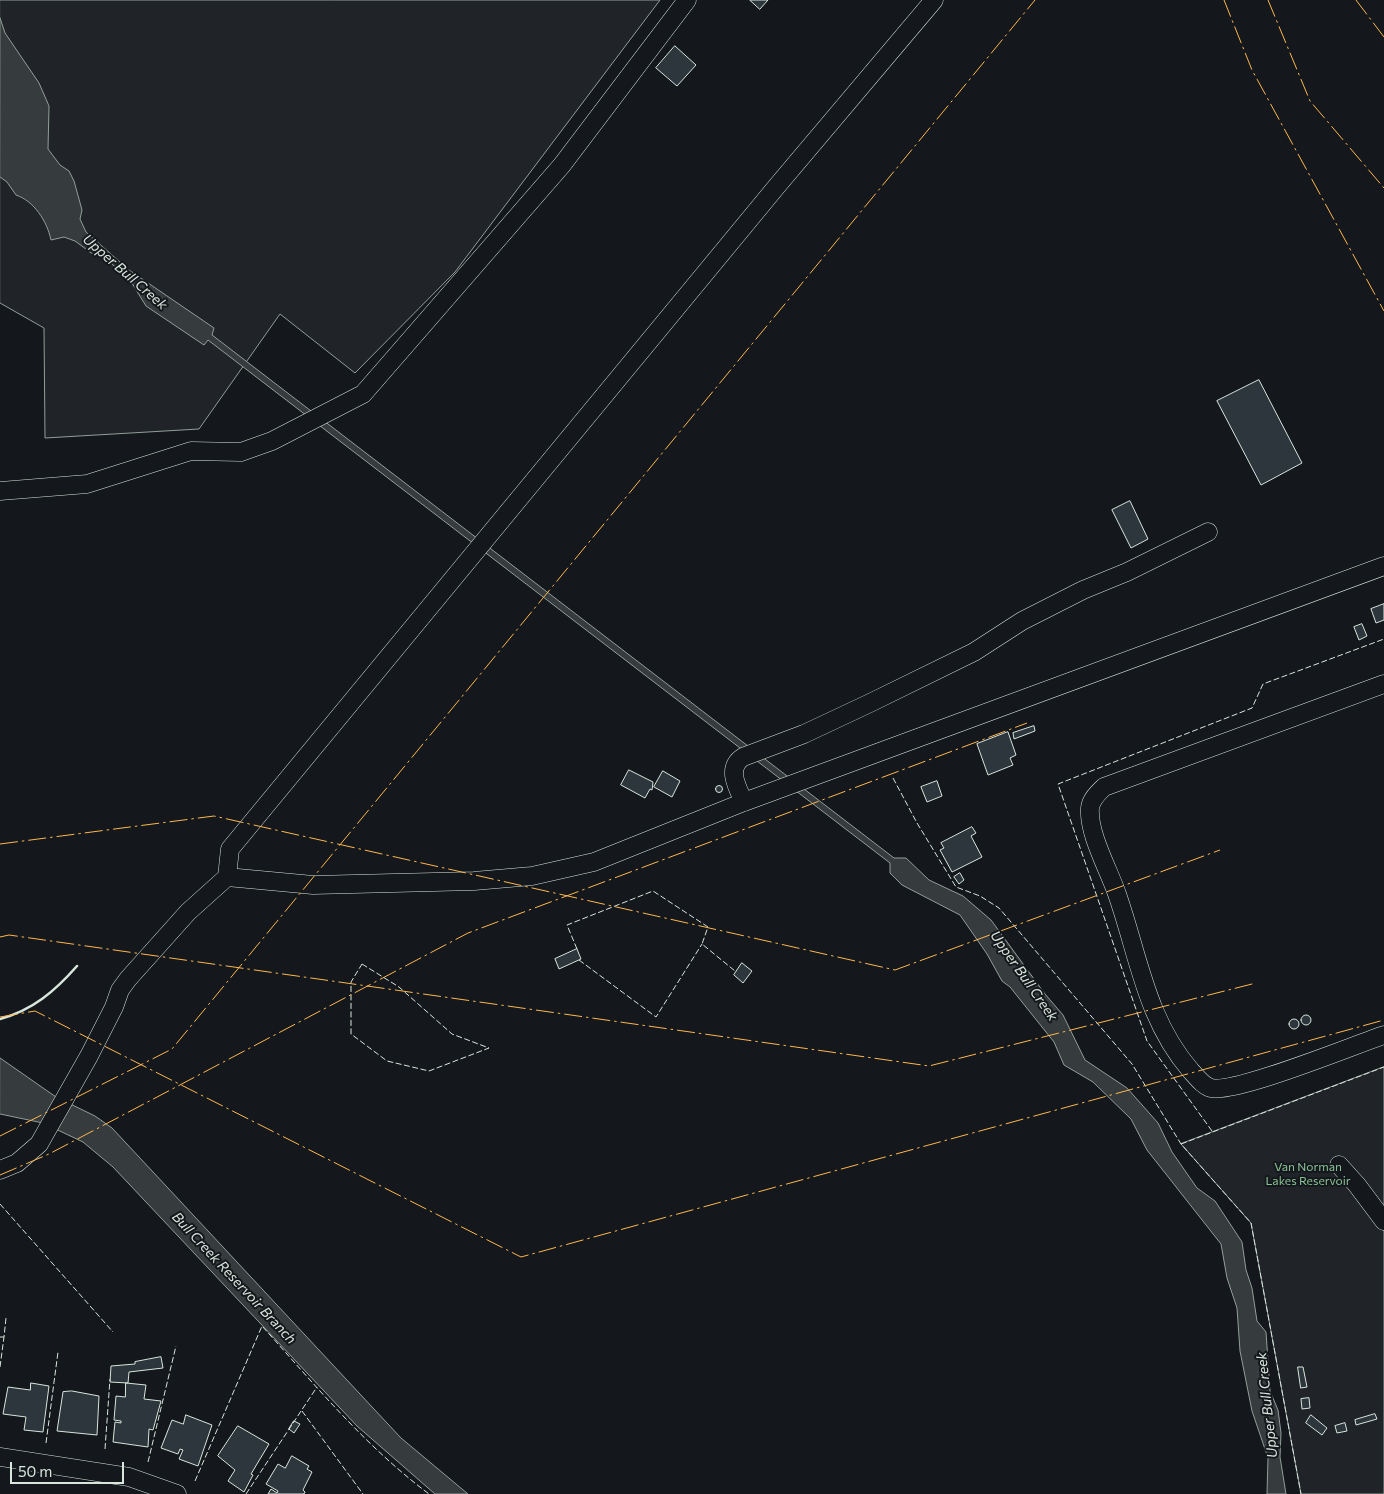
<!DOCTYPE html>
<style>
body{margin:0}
#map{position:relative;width:1384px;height:1494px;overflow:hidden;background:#14181c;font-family:Commissioner,sans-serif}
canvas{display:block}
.scale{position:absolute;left:10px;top:1462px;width:114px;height:22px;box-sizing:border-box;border:2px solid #d8e6dc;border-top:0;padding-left:6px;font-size:15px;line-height:18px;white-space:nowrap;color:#d8e6dc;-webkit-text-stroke:4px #14181c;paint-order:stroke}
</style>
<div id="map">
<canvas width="1384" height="1494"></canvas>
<div class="scale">50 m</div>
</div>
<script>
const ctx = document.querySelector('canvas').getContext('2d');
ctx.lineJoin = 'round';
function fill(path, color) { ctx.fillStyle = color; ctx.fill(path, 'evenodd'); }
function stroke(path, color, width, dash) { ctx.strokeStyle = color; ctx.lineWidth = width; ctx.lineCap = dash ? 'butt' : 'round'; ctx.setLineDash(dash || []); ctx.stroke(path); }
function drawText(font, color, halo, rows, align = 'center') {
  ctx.font = font + ' Commissioner,sans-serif'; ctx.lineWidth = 4; ctx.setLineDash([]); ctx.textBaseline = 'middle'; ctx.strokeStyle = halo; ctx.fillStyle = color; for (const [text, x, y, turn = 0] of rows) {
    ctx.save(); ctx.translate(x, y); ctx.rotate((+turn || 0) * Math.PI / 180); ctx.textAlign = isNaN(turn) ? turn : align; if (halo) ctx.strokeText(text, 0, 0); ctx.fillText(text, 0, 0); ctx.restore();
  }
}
const green = new Path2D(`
 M0 0H660L455 272 355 373 280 314 199 429 45 438 44 328 0 303Z
 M1384 1067V1494H1301L1251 1223 1181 1144Z`);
fill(green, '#202428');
stroke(green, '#939e99', 1);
const water = new Path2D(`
 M0 18 5 33 39 83 49 106 48 149 60 165 69 171 74 181 82 210 80 219 86 232 129 270 214 328 212 335 894 858H906L929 880 963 896 991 920 1045 994 1063 1015 1085 1060 1127 1088 1158 1123 1172 1152 1197 1188 1215 1201 1242 1242 1246 1270 1252 1288 1257 1321 1266 1332 1270 1391 1278 1410 1281 1433 1280 1457 1286 1494H1267L1268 1458 1252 1411 1240 1351 1237 1308 1227 1278 1221 1244 1147 1150 1131 1119 1093 1082 1064 1065 1054 1042 1010 987 1002 981 987 954 960 915 902 885 890 873V863L208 340 204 345 146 306 130 280 105 258 94 255 75 241 64 237 51 240C47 221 34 201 16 195L7 182 0 177Z
 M0 1058 56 1097 95 1116 112 1128 401 1438 468 1494H435L357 1426 113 1167 83 1142 43 1123 0 1114Z`);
fill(water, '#363b3e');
stroke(water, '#939e99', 1);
const building = new Path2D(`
 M750 0H768L760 9Z
 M675 46 696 65 677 86 656 68Z
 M1259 380 1302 463 1261 485 1217 401Z
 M1130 501 1148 539 1131 548 1112 510Z
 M1384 604V620L1376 623 1371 609Z
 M1362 624 1367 636 1359 640 1354 627Z
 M1034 726 1035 731 1014 739 1013 733Z
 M1008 732 1016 755 1010 758 1013 765 988 775 977 744Z
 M629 770 653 782 652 790 650 789 645 798 621 785Z
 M663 771 680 781 672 797 654 787Z
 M937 781 942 796 927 802 921 787Z
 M715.5 789a3.5 3.5 0 1 1 7 0a3.5 3.5 0 1 1-7 0Z
 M972 827 976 833 971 836 982 857 952 872 940 850 944 848 941 843Z
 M960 873 964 880 959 884 954 877Z
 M577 949 581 959 559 969 555 959Z
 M742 963 752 971 743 983 734 975Z
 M1301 1020a5 5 0 1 1 10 0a5 5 0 1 1-10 0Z
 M1289 1024a5 5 0 1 1 10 0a5 5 0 1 1-10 0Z
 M161 1357 163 1368 129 1372 128 1383 110 1382 111 1366 135 1364V1362Z
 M1298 1367H1303L1307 1387 1301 1388Z
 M31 1383 49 1386 43 1432 24 1430 26 1417 3 1414 8 1387 30 1390Z
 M126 1383 146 1385 144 1399 161 1401 153 1430 149 1429 148 1447 113 1442 115 1422 121 1423V1421L114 1420 116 1396 125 1397Z
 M72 1391 99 1396 97 1435 57 1431 63 1392Z
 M1309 1398 1310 1408 1302 1409 1301 1399Z
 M1375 1414 1377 1419 1356 1425 1355 1420Z
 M186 1415 212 1425 198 1466 179 1459 183 1450 180 1449 178 1454 161 1448 172 1420 183 1424Z
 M1311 1415 1327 1428 1322 1435 1306 1423Z
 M294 1421 300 1424 294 1433 289 1429Z
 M1345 1423 1347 1431 1337 1433 1335 1426Z
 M238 1426 269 1444 251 1474 253 1475 244 1492 228 1481 235 1470 218 1456Z
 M292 1456 309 1466 307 1469 312 1472 303 1490 305 1492 304 1494H268L271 1489 277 1493 278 1491 266 1484 278 1464 285 1468Z`);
fill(building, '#2c363c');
stroke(building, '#d8e6dc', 1);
const minor = new Path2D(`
 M0 491 87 484 191 451 241 452 272 441 363 394 562 165 687 0
 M1384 684 1104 787C1098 793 1091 799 1090 808 1088 834 1109 870 1117 894 1139 957 1146 1019 1191 1071 1196 1076 1203 1086 1211 1088 1235 1094 1354 1045 1384 1035
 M744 802C737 787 726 768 743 757L804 734 870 703 974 652 1022 621 1083 590 1127 572 1208 532
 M227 877 313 885 474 881 532 876 594 862 744 802 1384 566
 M1339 1165 1357 1185 1384 1221
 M0 1170 17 1163 39 1144 89 1056 114 1007 120 990 128 979 188 912 227 877 230 849 777 186 934 0
 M0 1457 129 1477 177 1494`);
stroke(minor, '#d8e6dc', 19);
stroke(minor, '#14181c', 18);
stroke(new Path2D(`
 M893 778 917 823 956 887 980 896 999 908 1132 1064 1181 1144 1251 1223 1301 1494
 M577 949 567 925 653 891 708 927 702 944 735 971
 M579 960 656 1017 702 944
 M362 964 399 987 452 1034 489 1048 429 1071 387 1061 351 1034V982Z
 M1212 1131 1147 1041 1058 784 1252 708 1263 684 1384 639
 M1181 1144 1384 1067
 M0 1204 113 1332
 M0 1337H4L6 1318
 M0 1367 4 1337
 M302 1411 363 1494
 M46 1443 58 1352
 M105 1449 110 1379
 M148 1462 176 1346
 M195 1481 262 1326C315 1385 365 1446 429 1494
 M246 1494 317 1387`), '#d8e6dc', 1, [6, 2.5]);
stroke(new Path2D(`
 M0 1019C33 1010 55 991 77 966`), '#d8e6dc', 2.5);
stroke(new Path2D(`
 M1224 0 1252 70 1384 311
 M1268 0 1310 101 1384 188
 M1356 0 1384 37
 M0 844 214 816 895 970 1220 850
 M0 937 9 935 929 1066 1256 983
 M0 1017 35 1011 521 1257 1384 1020
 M0 1136 172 1049 1035 0
 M0 1175 49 1154 468 933 1027 723`), '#ffb74d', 1, [18, 4, 2.5, 4]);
drawText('12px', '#8ac095', '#14181c', [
 ["Van Norman",1308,1167],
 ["Lakes Reservoir",1308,1181]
]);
drawText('italic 14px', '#d8e6dc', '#14181c', [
 ["Upper Bull Creek",125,272,41],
 ["Upper Bull Creek",1024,976,55],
 ["Bull Creek Reservoir Branch",234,1278,47],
 ["Upper Bull Creek",1267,1405,-96]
]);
</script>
